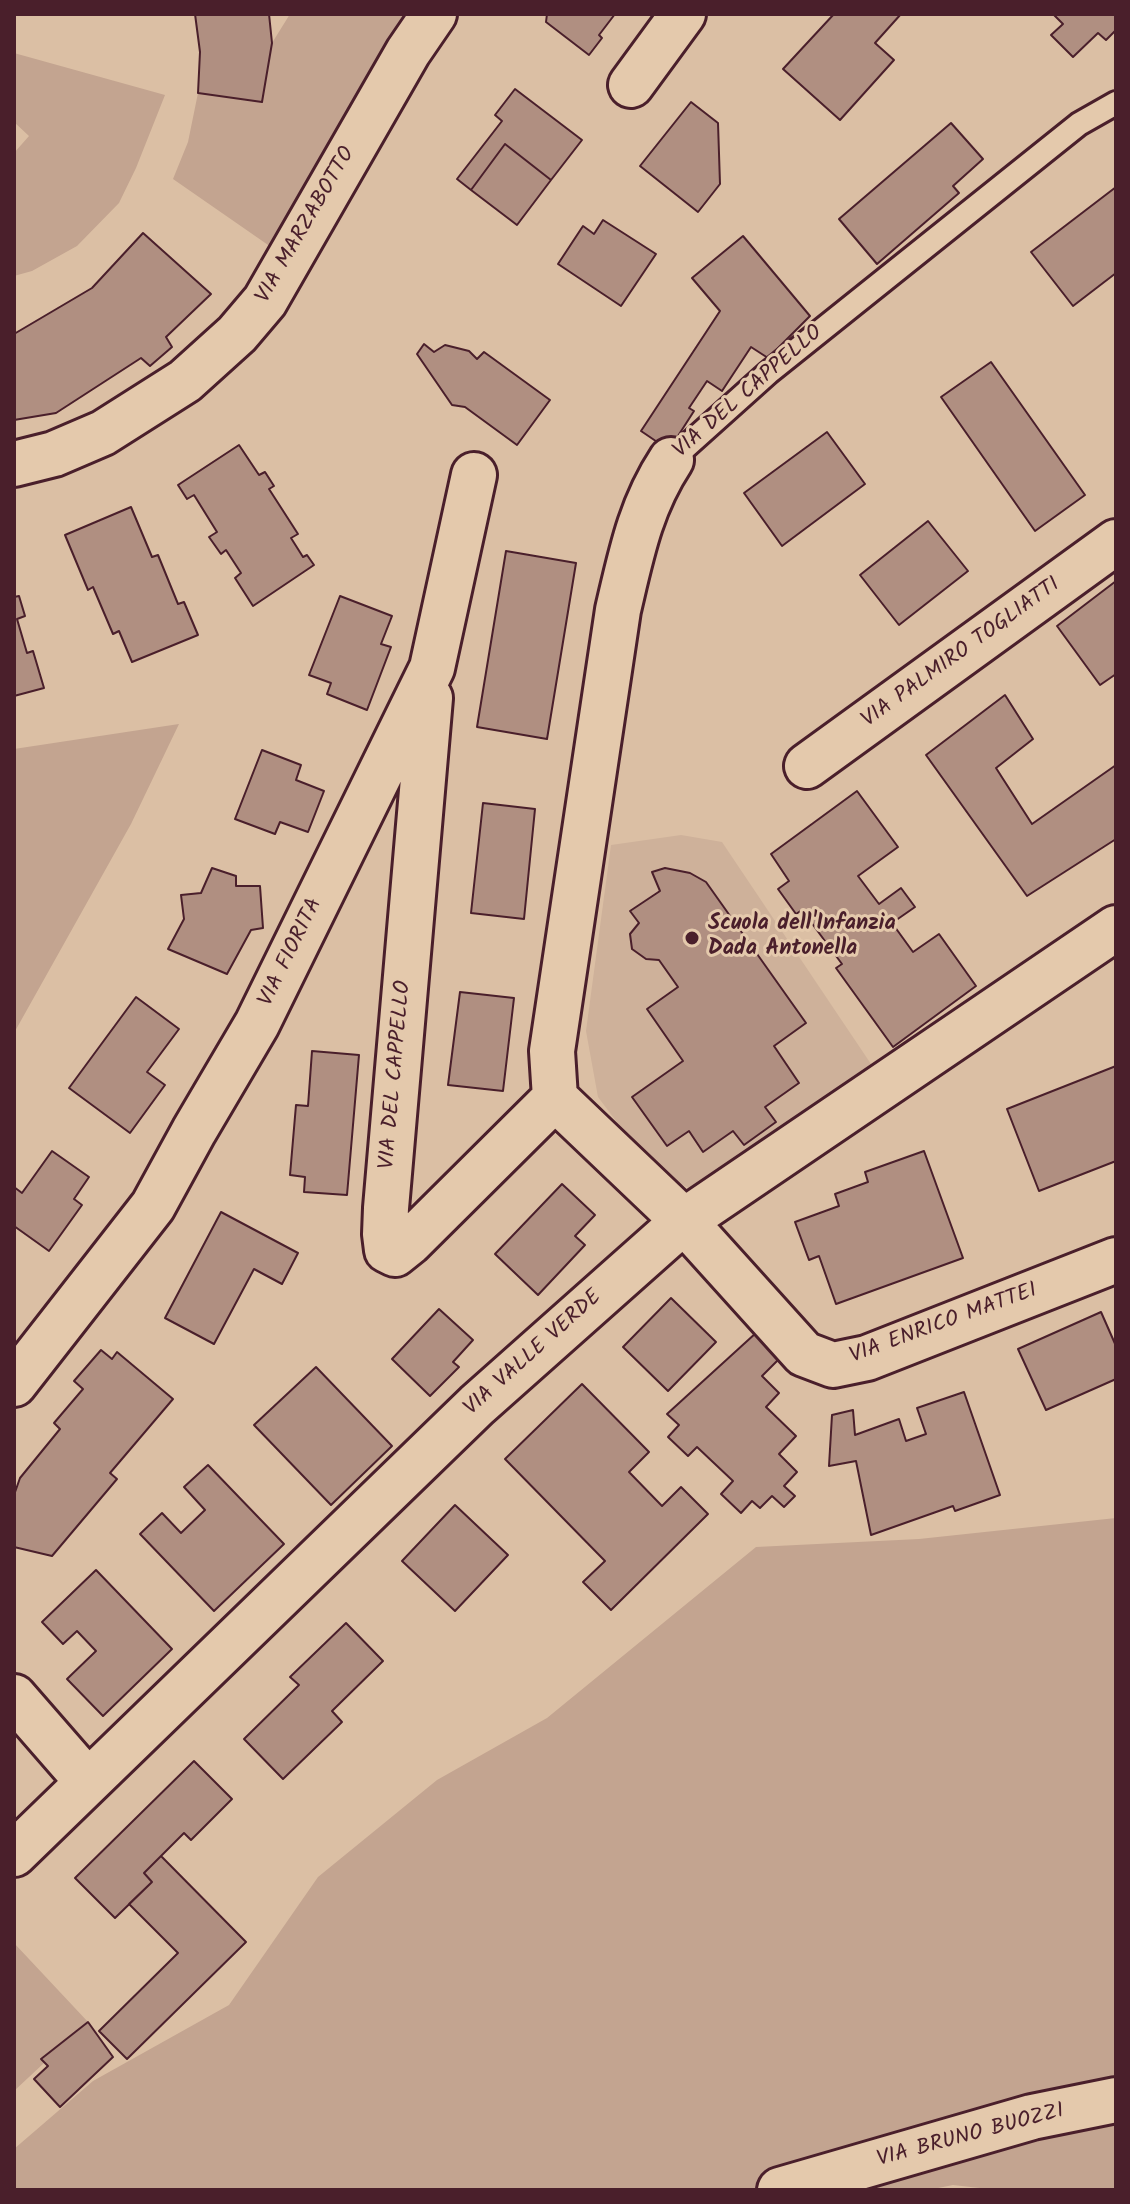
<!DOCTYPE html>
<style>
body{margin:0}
#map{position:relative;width:1130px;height:2204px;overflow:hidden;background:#dbbfa4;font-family:Kalam,sans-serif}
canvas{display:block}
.frame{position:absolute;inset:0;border:16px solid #4a1f2b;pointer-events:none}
</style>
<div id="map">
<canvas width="1130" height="2204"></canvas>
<div class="frame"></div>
</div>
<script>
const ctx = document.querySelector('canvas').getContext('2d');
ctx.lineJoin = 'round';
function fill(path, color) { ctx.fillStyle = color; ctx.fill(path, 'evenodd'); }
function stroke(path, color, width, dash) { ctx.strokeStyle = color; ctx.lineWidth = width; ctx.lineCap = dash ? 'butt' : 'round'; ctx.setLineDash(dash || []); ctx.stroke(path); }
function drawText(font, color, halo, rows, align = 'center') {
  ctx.font = font + ' Kalam,sans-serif'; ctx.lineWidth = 6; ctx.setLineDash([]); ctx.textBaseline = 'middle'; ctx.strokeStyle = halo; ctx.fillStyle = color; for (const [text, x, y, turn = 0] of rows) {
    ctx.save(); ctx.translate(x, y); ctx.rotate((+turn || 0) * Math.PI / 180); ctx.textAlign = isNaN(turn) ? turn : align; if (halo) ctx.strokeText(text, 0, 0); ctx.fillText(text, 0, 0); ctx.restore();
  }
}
fill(new Path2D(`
 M681 835 722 842 875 1070 710 1188H689L668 1178 634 1145 598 1097 586 1031 611 845Z`), '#ceb19a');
fill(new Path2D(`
 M290 14H400L408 23 271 247 173 179 188 142 198 93 262 102 272 43Z
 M14 53 165 95 136 168 119 203 77 246 32 271 14 276V153L29 136 14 122Z
 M179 724 131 824 14 1033V749Z
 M1116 1518V2190H997L953 2185 928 2190H14V2149L93 2081 229 2005 318 1877 437 1780 547 1718 756 1547 919 1539Z
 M14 1943 88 2022 14 2091Z`), '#c3a490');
const building = new Path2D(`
 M195 14H269L272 43 262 102 198 93 200 52Z
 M547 14H615L599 35 602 38 589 55 546 22Z
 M834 14H901L875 43 894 60 840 120 783 69Z
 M1053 14H1116V30L1106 40 1098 33 1073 57 1051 35 1063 24Z
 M515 89 582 140 551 180 505 144 471 190 457 179 502 121 495 115Z
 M691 102 718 123 720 184 698 212 640 166Z
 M951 123 983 159 953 186 959 193 877 264 839 219Z
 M505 144 551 180 517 225 471 190Z
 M1116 187V273L1073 306 1031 252Z
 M603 220 656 254 621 306 558 264 583 226 594 234Z
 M143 233 211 294 166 337 172 347 150 366 141 358 56 413 14 420V334L92 288Z
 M743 236 810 316 768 358 751 347 722 391 707 381 689 408 694 411 669 450 641 431 720 311 692 278Z
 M424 344 434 352 445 345 469 351 477 359 484 352 550 400 517 445 465 407 452 405 417 354Z
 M991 362 1085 495 1035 531 941 397Z
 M827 432 865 484 782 546 744 493Z
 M239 445 259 475 265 472 274 486 269 489 298 534 291 538 303 557 307 555 314 565 253 606 235 578 241 573 226 550 221 554 209 537 217 532 194 495 187 499 178 485Z
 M131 507 152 557 158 555 178 604 184 602 198 635 132 662 119 631 113 634 93 587 88 590 65 535Z
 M928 521 968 571 899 625 860 575Z
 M506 551 576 563 547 739 477 727Z
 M1116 581V674L1100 685 1057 626Z
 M19 596 25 616 17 619 27 653 33 651 44 688 14 696V597Z
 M340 596 392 616 381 644 391 647 367 710 327 694 331 683 309 675Z
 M1005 695 1033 739 996 768 1032 824 1116 765V839L1027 896 926 755Z
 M262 750 301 765 296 780 324 791 308 832 280 822 275 834 235 819Z
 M857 791 898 847 858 876 879 904 901 888 915 907 892 923 913 952 939 934 976 986 893 1047 836 968 842 964 802 910 796 914 778 889 789 881 771 854Z
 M483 803 535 809 524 919 471 913Z
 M212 868 236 876V886H260L263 928 251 930 227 974 168 949 184 919 181 895 201 893Z
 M665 868 690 873 706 882 806 1023 774 1046 799 1083 765 1107 776 1122 744 1145 733 1131 703 1152 689 1131 667 1146 632 1097 683 1061 647 1009 678 987 659 960 646 959 632 949 630 934 639 923 630 911 660 891 652 872Z
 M460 992 514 998 503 1091 448 1085Z
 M136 997 179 1029 147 1072 165 1085 130 1133 69 1088Z
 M312 1051 359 1055 347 1195 304 1192 305 1177 290 1175 296 1105 308 1106Z
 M1116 1066V1161L1039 1191 1007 1109Z
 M52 1151 89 1177 74 1199 82 1205 49 1251 14 1226V1187L22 1193Z
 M924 1151 963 1258 836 1304 819 1256 809 1260 795 1222 839 1206 835 1194 868 1182 865 1172Z
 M562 1184 595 1215 575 1236 585 1245 538 1295 495 1254Z
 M221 1212 298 1253 282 1284 254 1269 214 1344 165 1318Z
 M671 1298 716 1342 668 1391 623 1347Z
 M439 1309 473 1340 453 1362 459 1367 430 1396 392 1359Z
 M1101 1312 1116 1346V1379L1046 1410 1018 1349Z
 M757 1332 782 1356 762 1376 779 1393 766 1407 796 1436 779 1454 797 1472 784 1486 795 1496 784 1507 772 1496 760 1508 752 1501 741 1513 721 1494 733 1481 697 1447 688 1456 668 1437 679 1425 667 1414Z
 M101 1350 112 1359 117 1352 173 1399 110 1473 117 1479 52 1556 14 1547V1495L20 1478 60 1429 54 1423 83 1389 74 1381Z
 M316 1367 392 1446 331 1505 254 1425Z
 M582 1384 649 1452 629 1472 662 1506 681 1487 708 1514 611 1610 583 1582 605 1561 505 1459Z
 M964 1392 1000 1495 955 1511 953 1506 871 1535 856 1461 829 1466 832 1415 853 1410 855 1435 899 1419 906 1441 926 1434 917 1408Z
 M208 1465 284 1544 214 1611 140 1534 162 1513 181 1533 205 1510 184 1487Z
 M455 1505 508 1555 455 1611 402 1561Z
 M96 1570 172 1649 103 1716 67 1679 96 1651 77 1631 63 1644 42 1622Z
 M346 1623 383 1661 332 1711 342 1722 283 1779 244 1739 299 1685 290 1677Z
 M194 1761 232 1799 191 1840 184 1833 144 1873 152 1882 115 1918 75 1878Z
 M161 1856 246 1942 127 2059 99 2031 178 1953 129 1904 152 1882 144 1873Z
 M88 2022 113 2057 60 2107 34 2079 48 2066 41 2059Z`);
fill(building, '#b08f81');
stroke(building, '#4a1f2b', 2);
const lane = new Path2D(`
 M671 460 768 373 1079 124 1116 103`);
const street = new Path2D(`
 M631 85 683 14
 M671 460C640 507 631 555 618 610L552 1051 555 1098 684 1221 804 1354 833 1365 867 1358 1116 1260
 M14 464 54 454 103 433 185 381 237 334 265 301 408 52 434 14
 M430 698 386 1208 385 1234 387 1250 395 1254 410 1242 555 1098
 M807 766 1116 542
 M14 1384 153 1206 194 1131 257 1024 432 668 474 475
 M14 1697 88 1782
 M14 1854 477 1405 684 1221 1116 928`);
const secondary = new Path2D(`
 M780 2190 1032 2117 1116 2100`);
stroke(lane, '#4a1f2b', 28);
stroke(street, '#4a1f2b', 50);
stroke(secondary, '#4a1f2b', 50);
stroke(lane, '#e4c9ac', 22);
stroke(street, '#e4c9ac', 44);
stroke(secondary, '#e4c9ac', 44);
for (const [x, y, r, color] of [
 [692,938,8,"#4a1f2b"]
]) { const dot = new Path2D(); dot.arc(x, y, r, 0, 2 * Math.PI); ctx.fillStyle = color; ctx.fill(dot); stroke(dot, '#e4c9ac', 3); }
drawText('22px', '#4a1f2b', '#e4c9ac', [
 ["VIA MARZABOTTO",307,226,-60],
 ["VIA DEL CAPPELLO",749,393,-41],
 ["VIA PALMIRO TOGLIATTI",962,654,-36],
 ["VIA FIORITA",292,953,-64],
 ["VIA DEL CAPPELLO",397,1075,-85],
 ["VIA ENRICO MATTEI",944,1325,-20],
 ["VIA VALLE VERDE",534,1354,-42],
 ["VIA BRUNO BUOZZI",971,2137,-15]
]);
drawText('bold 22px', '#4a1f2b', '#e4c9ac', [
 ["Scuola dell'Infanzia",708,925],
 ["Dada Antonella",708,950]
], 'left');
</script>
